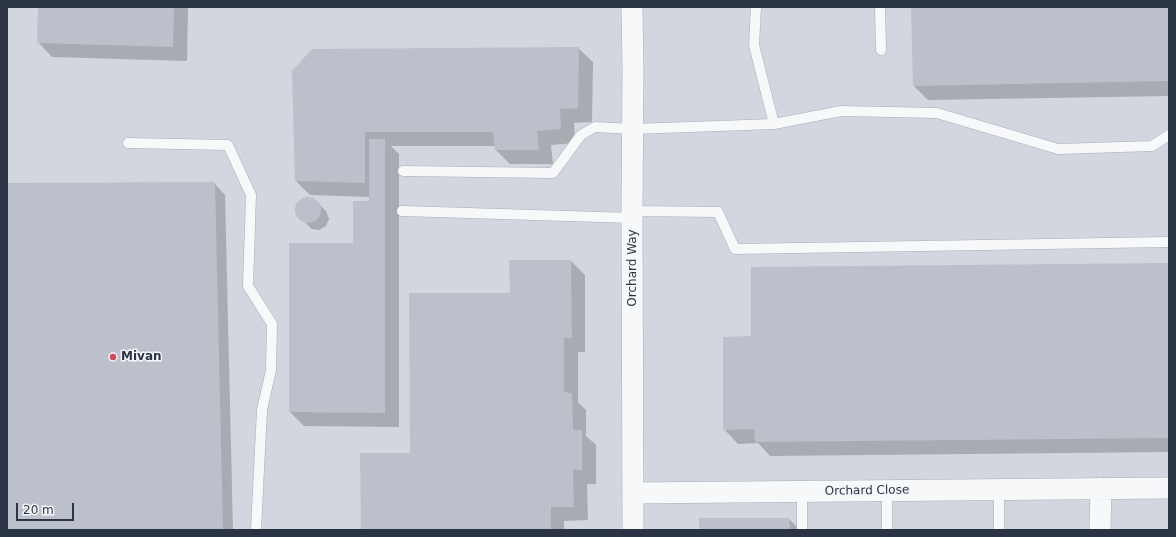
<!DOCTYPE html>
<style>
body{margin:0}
#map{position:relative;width:1176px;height:537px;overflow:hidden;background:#e4e7ec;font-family:"DejaVu Sans",sans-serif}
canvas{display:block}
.frame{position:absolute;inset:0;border:8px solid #2b3445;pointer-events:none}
.scale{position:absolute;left:16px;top:503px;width:58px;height:18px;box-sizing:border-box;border:2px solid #2b3445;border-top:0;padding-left:5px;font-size:12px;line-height:14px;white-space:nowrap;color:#2b3445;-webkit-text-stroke:3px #f4f6f9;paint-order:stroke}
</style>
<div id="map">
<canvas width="1176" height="537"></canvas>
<div class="frame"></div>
<div class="scale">20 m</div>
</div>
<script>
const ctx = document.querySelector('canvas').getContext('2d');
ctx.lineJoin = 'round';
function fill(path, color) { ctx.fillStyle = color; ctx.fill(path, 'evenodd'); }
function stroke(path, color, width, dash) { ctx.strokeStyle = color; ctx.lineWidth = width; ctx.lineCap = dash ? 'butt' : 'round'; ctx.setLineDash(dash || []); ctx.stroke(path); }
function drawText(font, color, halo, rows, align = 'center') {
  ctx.font = font + ' "DejaVu Sans",sans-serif'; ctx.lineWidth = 3; ctx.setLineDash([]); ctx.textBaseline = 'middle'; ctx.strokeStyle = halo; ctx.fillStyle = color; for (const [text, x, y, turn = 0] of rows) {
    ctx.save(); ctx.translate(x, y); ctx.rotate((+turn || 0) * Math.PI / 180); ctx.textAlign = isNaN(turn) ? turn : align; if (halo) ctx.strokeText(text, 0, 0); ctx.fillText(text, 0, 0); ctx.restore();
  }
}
fill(new Path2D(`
 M7 7H1169V530H7Z`), '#d2d6de');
fill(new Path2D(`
 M39 7H188L187 61 52 57 38 42Z
 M912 7H1169V96L928 100 914 86Z
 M578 48 593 62 592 122 574 123 575 143 551 145 553 164H510L496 150V146H391L399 154V427L304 426 290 412V244H354L370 202V197L310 195 296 181 293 71Z
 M214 183 225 195 233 530H7V184Z
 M304 199H311L318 203 326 211 329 219 326 226 319 230 312 229 298 216 297 208 301 201Z
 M571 261 585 275V352H578V402L586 410V436L596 445V484H587L588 520 564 521V530H362L411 454 511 294Z
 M1169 264V452L770 456 758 443 738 444 724 429 752 337Z
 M789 519 800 530H700Z`), '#0003');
fill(new Path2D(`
 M38 7H174L173 47 37 43Z
 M911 7H1169V81L913 86Z
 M579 47 578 108 560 109 561 129 537 131 539 150H495L493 132H365V183L295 181 292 71 312 49Z
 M369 139H385V413L289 412V243H353V201H369Z
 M215 182 223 530H7V183Z
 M295 210a13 13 0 1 1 26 0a13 13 0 1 1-26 0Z
 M509 260H571L572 338H564V391L572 394 573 430H582V470H573L574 507H551V530H361L360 453H410L409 293H510Z
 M1169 263V438L755 442 754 429 723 430V337L751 336V267Z
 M699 518H789L790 530H699Z`), '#bbc0ca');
const lane = new Path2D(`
 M756 7 754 45 774 124
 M880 7 881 50
 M128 143 228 145 251 195 248 286 272 324 271 370 262 410 256 530
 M403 171 553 173 581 135 595 127 633 129 774 124 841 111 937 113 1058 149 1152 146 1169 135
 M402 211 633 218
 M632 211 718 212 735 249 1169 242
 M999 490V530
 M802 491V530
 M887 530V490`);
const street = new Path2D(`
 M632 7 633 69 632 211 633 530
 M633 493 1169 488
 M1100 530 1101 488`);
stroke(lane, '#a9aeb7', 11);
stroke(street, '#a9aeb7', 22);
stroke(lane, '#f7f8fa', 10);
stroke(street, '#f7f8fa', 21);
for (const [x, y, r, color] of [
 [113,357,4,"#d1495b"]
]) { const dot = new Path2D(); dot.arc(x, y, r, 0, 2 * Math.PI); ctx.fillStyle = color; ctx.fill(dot); stroke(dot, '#f4f6f9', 1.5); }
drawText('12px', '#2b3445', '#f4f6f9', [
 ["Orchard Way",633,268,-90],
 ["Orchard Close",867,491,-1]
]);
drawText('bold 12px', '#2b3445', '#f4f6f9', [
 ["Mivan",121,357]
], 'left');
</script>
